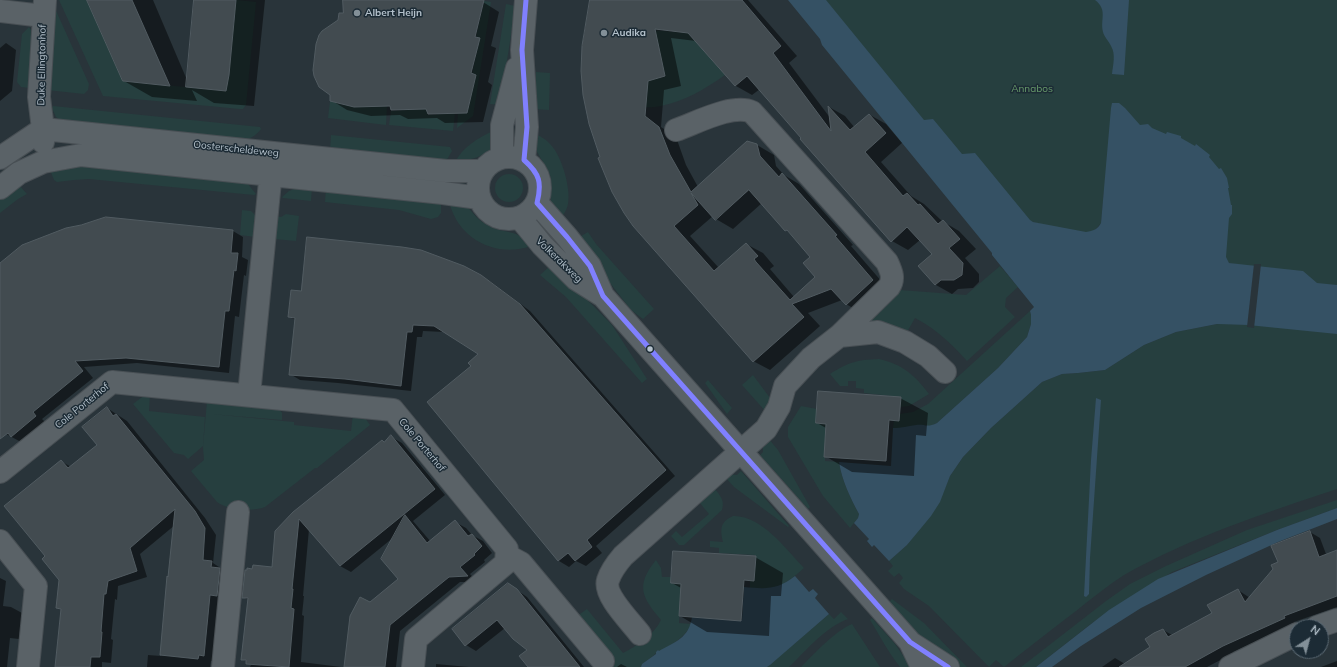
<!DOCTYPE html>
<style>
body{margin:0}
#map{position:relative;width:1337px;height:667px;overflow:hidden;background:#29343a;font-family:Mulish,sans-serif}
canvas{display:block}
.north{position:absolute;left:1289px;top:619px;width:40px;height:40px;box-sizing:border-box;background:#1c2b35;border:1px solid #596771;border-radius:50%;rotate:36deg;font-size:11px;font-weight:700;line-height:16px;text-align:center;color:#b4c1cb}
.north::after{content:'';display:block;margin:auto;width:14px;height:18px;background:#839098;clip-path:polygon(50% 0,100% 100%,50% 72%,0 100%)}
</style>
<div id="map">
<canvas width="1337" height="667"></canvas>
<div class="north">N</div>
</div>
<script>
const ctx = document.querySelector('canvas').getContext('2d');
ctx.lineJoin = 'round';
function fill(path, color) { ctx.fillStyle = color; ctx.fill(path, 'evenodd'); }
function stroke(path, color, width, dash) { ctx.strokeStyle = color; ctx.lineWidth = width; ctx.lineCap = dash ? 'butt' : 'round'; ctx.setLineDash(dash || []); ctx.stroke(path); }
function drawText(font, color, halo, rows, align = 'center') {
  ctx.font = font + ' Mulish,sans-serif'; ctx.lineWidth = 3; ctx.setLineDash([]); ctx.textBaseline = 'middle'; ctx.strokeStyle = halo; ctx.fillStyle = color; for (const [text, x, y, turn = 0] of rows) {
    ctx.save(); ctx.translate(x, y); ctx.rotate((+turn || 0) * Math.PI / 180); ctx.textAlign = isNaN(turn) ? turn : align; if (halo) ctx.strokeText(text, 0, 0); ctx.fillText(text, 0, 0); ctx.restore();
  }
}
fill(new Path2D(`
 M59 0H87L123 81 226 91 236 0 256 2 246 105 243 109H240L103 96Z
 M818 0H1337V290L1229 263 1104 190 1101 223 1095 230 1081 237 1030 221 966 155H962L932 138Z
 M484 1 491 2 473 116 457 128 458 113H467L476 75 472 74 480 38 476 37Z
 M53 4 89 84 88 90 84 94 47 90Z
 M506 4 515 6 514 16 500 105 490 104Z
 M29 27 33 33 30 88 21 87 17 82 22 34Z
 M637 29 688 33 725 75C705 89 685 101 661 106 653 108 644 107 636 107L646 80 665 77 661 61Z
 M536 72 550 73 549 110 534 109Z
 M330 101 387 105 386 125 328 118Z
 M53 106 260 127 261 129C256 136 249 139 241 142L63 122 56 117 52 108Z
 M427 109 428 115 455 113 453 131 389 125 391 111Z
 M493 131C493 134 495 140 494 144 490 156 466 161 455 162 462 148 479 137 493 131Z
 M533 133C540 136 546 139 551 145 562 157 571 188 568 204 567 210 563 215 560 221L551 203V178L547 169 536 150Z
 M331 135 450 147 452 151 445 163 330 151Z
 M88 165 239 180 248 184 256 194 254 195 89 179 74 180 57 182 54 180 50 170Z
 M495 188a14 14 0 1 1 28 0a14 14 0 1 1-28 0Z
 M18 184 27 194 18 199 0 213V197Z
 M299 187H312L311 201 283 198 282 197 289 191Z
 M326 188 441 199V213L438 217 431 219 399 210 325 202Z
 M450 205 468 207C473 214 480 222 489 226 507 235 517 228 531 246 497 258 460 240 450 205Z
 M242 210 251 211 255 215H259L255 237 240 235Z
 M286 214 299 216 296 241 274 239 276 216 281 217Z
 M588 232 596 244 654 309 643 319 631 310 576 239Z
 M552 264 612 325 647 379 642 383 566 297 540 275Z
 M1000 266 1018 287 1006 298 1005 307 1015 317 967 361C951 343 936 329 915 318L907 332 871 323 870 320 873 314 900 290 966 295Z
 M1030 311 1031 315V324L1027 337 998 368 937 423 930 426 917 425 906 428H893L894 420 899 421 900 414 913 412 928 404Z
 M1217 324 1337 325V489C1265 513 1191 537 1124 575 1107 586 1091 599 1076 611 1052 629 1028 648 1004 667L996 660 989 667 929 606 904 589 899 583 903 578 899 573 894 577 888 571 893 566 889 561 907 545 939 502 950 476 963 457 991 428 1042 382 1062 374 1078 373 1105 370 1144 345 1176 332Z
 M879 359C902 364 915 375 929 394L909 406 900 407 901 397 864 393V389L856 388V381H848V386H840L830 374C849 362 856 360 879 359Z
 M753 375 773 402 767 413 742 385Z
 M708 380 732 408 727 414 705 383Z
 M146 394H150L149 411 205 417 203 446 188 459 184 455 174 453 133 404Z
 M207 401 278 407 282 413V420L211 414 294 422V425L351 431 353 414 363 415 370 425 317 468H315L265 507C253 512 227 510 217 502L191 471 204 460 203 447Z
 M801 406 817 409 816 423 826 424 824 457 825 458V461L839 462C842 481 850 497 859 514L858 518 850 528 823 496 788 437V427Z
 M768 438 778 450 810 507 808 509 760 455 763 452V442Z
 M741 471 789 526 788 527 734 487 725 477 728 474 737 475Z
 M713 487C720 495 725 500 722 510L684 545H679L671 536 676 531 682 537 709 514 699 502Z
 M1337 500V508L1277 530 1172 572 1092 623 1036 667H1021L1106 601 1130 584 1166 566 1247 530Z
 M733 516C761 515 786 549 804 568 784 586 776 590 750 588V581L754 580 755 555 719 553V548L710 547V541L723 542C720 529 720 522 733 516Z
 M656 560 661 568 662 577H671V583H681L679 623 691 624C685 638 672 644 659 652L658 650C654 658 644 660 641 667H605L577 616 587 609 623 653C638 645 653 636 661 620 642 597 635 586 656 560Z
 M892 599 924 623 967 667H958L920 636 889 602Z
 M841 612 848 619C824 628 807 650 789 667H767L829 614 834 619Z
 M872 618 895 644 911 667H900C888 652 880 636 870 620Z
 M852 624 880 667H801C814 654 835 631 852 624Z`), '#263f3f');
fill(new Path2D(`
 M788 0H826L924 120 933 119 962 154 975 153 1030 220 1033 222 1086 232C1093 231 1098 229 1101 223L1111 108 1112 103H1119L1125 108 1140 125 1148 124 1152 128 1166 134 1167 132 1181 136V138L1195 146 1196 144 1210 155 1209 157 1219 169 1221 168 1227 178 1229 188H1228L1231 205H1232V214L1229 218 1226 257 1229 263 1303 271 1317 283 1337 285V334L1248 325 1217 324 1176 332 1144 345 1105 370 1078 373 1062 374 1042 382 991 428 963 457 950 476 940 502 931 516 907 545 889 561 874 545 872 547 867 541 869 539 854 523 858 518 859 514C850 497 842 481 839 462L891 466 893 428C903 428 907 426 916 425 925 424 927 428 937 423L998 368 1027 337 1031 324V315L1030 311 1034 307 992 255V253L822 45 820 39Z
 M1095 0H1129L1124 75 1112 74C1113 65 1116 54 1111 46 1109 41 1104 37 1103 32 1100 19 1108 10 1095 0Z
 M1096 398 1101 400 1090 558 1089 594 1086 597 1084 596 1091 460Z
 M1337 508V519L1278 542 1206 575 1141 608 1081 646 1052 667H1036L1109 610 1158 579 1277 530Z
 M795 576 809 592 813 589 818 594 815 598 829 614 770 665 767 667H641L642 664 656 654V652L658 650 659 651C675 642 689 638 692 617L742 620 744 587C766 589 777 590 795 576Z`), '#355164');
fill(new Path2D(`
 M1254 264H1261L1254 328 1247 327Z`), '#29343a');
fill(new Path2D(`
 M88 0H153L187 80 196 0H265L254 106 214 103 192 90 197 101 152 97 124 81Z
 M344 0H476L483 2 499 12 491 46 496 48 488 82 492 85 483 122 445 123 437 118 408 119 400 115 371 116 347 110 331 100 339 21 344 14Z
 M592 0H748L797 56 789 63 831 119 829 107 845 116 855 128 870 115 886 124 902 143 881 162 911 196 924 204 942 221 959 231 976 249 965 258 979 274V282L973 288 958 289 952 294 936 285 919 266 933 254 920 240 908 250 892 241 760 89 752 95 736 86 696 41 671 38 681 86 664 90 661 127 676 137 686 165 698 187 757 145 774 155 776 166 784 175 799 184 853 245 851 246 889 290 863 314 846 304 842 300 808 313 820 326 770 370 753 361 601 158 582 55 584 31ZM762 203 812 257 816 277 794 297 770 269 774 266 763 253 746 244 719 268 690 236 713 216 716 219 733 229Z
 M6 43 16 50 12 91 0 101V48Z
 M233 231 243 237 242 257 248 260 246 276 244 275 239 317 235 316 229 373 137 363 84 367 93 378 42 419 46 423 21 442 6 434 0 427V265Z
 M464 267 491 282 530 311 675 476 596 546 602 553 586 566 576 561 569 567 559 561 428 402 472 366 479 354 444 332 423 331 422 337H417L411 391 338 383 300 380 290 374 296 320 289 317 302 292Z
 M900 398 928 413 926 436 916 435 914 476 852 472 825 456 826 428 817 423Z
 M107 408 127 421 205 518 216 535 213 563 222 569 215 661H211L210 667H147L148 655 161 656 168 578H169L175 525 140 554 147 577 118 586 117 600 115 599 111 639 113 640 111 663 102 662V667H56L62 610 58 608 60 580 46 557 61 461 71 467 98 445Z
 M391 437 402 443 445 495 413 521 431 542 455 522 466 528 472 535 483 541 492 553 484 560 485 562 470 574 477 582H460L400 631 396 667H345L370 603 400 579 394 537 351 572 340 566 309 529 303 596H304L302 615 304 616 301 662 341 667H250L251 665 243 659 249 600 243 597 273 568 276 531Z
 M1310 532 1320 538 1326 554 1337 551V607L1294 622 1295 624 1233 652 1234 653 1207 667H1102L1115 658 1125 664 1152 648 1163 630 1172 635 1213 614 1238 590 1250 598 1279 563Z
 M755 557 783 573 781 596H771L769 636 707 632 680 616 681 588 672 583Z
 M0 578 6 581 3 606 11 607 22 613 19 639 10 638 7 667H0Z
 M508 584 527 597 584 667H530L529 650 505 628 476 651 466 645Z
 M1337 661V667H1321Z
 M436 664 469 667H436Z
 M621 664 627 667H617Z`), '#0007');
const building = new Path2D(`
 M87 0H132L170 86 123 81Z
 M194 0H236L229 75 226 91 186 87Z
 M343 0H484L475 37 480 38 471 73 476 75 467 113 428 114 426 109 391 110 390 106 354 107 330 101V95L319 87 314 76 313 70 316 44 319 35 322 31 338 20 339 13H343Z
 M590 0H742L781 46 773 53 831 131 828 106 850 130 869 114 886 133 865 152 903 196 907 193 918 205 920 204 938 224 943 220 960 239 949 248 963 263 962 275 954 280H941L935 285 918 266 932 254 907 227 891 242 800 139 801 138 747 76 735 86 688 33 655 29 665 76 648 81 645 116 659 127 670 155 691 192 747 141 757 144 760 156 779 177 782 173 837 235 835 236 873 280 846 305 831 289 792 304 804 317 753 362 633 226 624 213 612 192 598 158 600 157 589 124 583 95 581 71 582 46ZM749 190 785 231 787 230 810 257 803 263 815 277 790 300 756 262 754 259 758 256 746 243 714 271 674 226 698 205 691 193 715 220Z
 M106 217 233 230 231 253H238L236 271 234 270 229 311H225L219 367 126 358 75 361 83 371 33 412 36 416 11 437 8 433 0 439V263L22 245 66 228 81 225Z
 M307 237 402 247 421 250 464 266 481 275 520 304 666 470 587 540 592 547 575 561 568 553 558 561 427 402 471 366 468 363 478 354 434 326 413 325 412 332H407L401 386 345 379 289 375 295 318 288 317 291 290 301 291Z
 M818 391 901 397 899 421 889 420 886 461 824 457 826 424 816 423Z
 M107 407 113 416 116 414 195 511 205 528 203 560 212 561 211 567 220 568 217 596 210 595 204 656 199 655 198 659 160 655 167 576 168 577 175 509 130 548 137 571 108 581 106 594H104L101 632H102L100 657H91L90 667H55L61 609 56 608 59 580 42 559 45 556 4 506 61 460 68 468 97 445 82 427Z
 M391 435 435 489 340 566 299 519 292 589H293L291 608 294 609 289 667 246 664V660H241L248 598H242L245 570H247V568L252 569 253 565 272 567 275 531 293 512 338 476 382 440 384 442Z
 M405 515 427 543 455 520 468 536 472 534 482 546 474 554 475 555 460 567 468 576 449 577 390 625 385 667H344L350 616 360 597 370 602 398 579 381 559Z
 M1310 531 1319 557 1337 550V596L1284 616 1285 618 1223 646 1185 667H1119L1150 647 1145 639 1154 633 1163 629 1168 637 1212 613 1207 605 1238 589 1245 602 1273 569 1271 565 1278 562 1271 546Z
 M673 551 756 556 754 581 744 580 741 621 679 616 681 584 671 583Z
 M508 583 517 589 580 667H528L519 656 527 650 513 639 497 620 465 646 452 629Z`);
fill(building, '#424b50');
stroke(building, '#515b61', 1);
const minor = new Path2D(`
 M0 11 43 16
 M43 142V129L39 97 45 0
 M478 188a31 31 0 1 1 62 0a31 31 0 1 1-62 0Z
 M502 157V125L517 68
 M0 158 43 129 446 171H482
 M524 160 527 127 522 50 526 0
 M0 188 19 173 43 162 81 155 443 193 479 198
 M537 203 567 237 590 266 603 296
 M520 218 542 245 576 279 603 296 910 642 922 667
 M839 336 878 332 905 342 928 356 945 372
 M249 395 272 161
 M0 472 112 382 393 410 507 549 506 563 416 639 413 667
 M0 541 36 586 28 667
 M508 556 521 563 603 661
 M1317 627 1337 620
 M640 634C631 622 603 595 608 580 611 571 617 563 623 556L766 429 779 407 785 386 811 358 839 336 889 287C895 278 891 271 887 262L752 112C733 103 696 123 676 130
 M911 643 948 667
 M223 667 238 512
 M1230 667 1297 634`);
stroke(minor, '#484f54', 24);
stroke(minor, '#5a6267', 22);
stroke(new Path2D(`
 M526 0 522 50 527 127 524 160C540 174 542 183 537 203L567 237 590 266 603 296 910 642 948 667`), '#8080ff', 5);
for (const [x, y, r, color] of [
 [357,13,4,"#839098"],
 [604,33,4,"#839098"],
 [650,349,3.5,"#b4c1cb"]
]) { const dot = new Path2D(); dot.arc(x, y, r, 0, 2 * Math.PI); ctx.fillStyle = color; ctx.fill(dot); stroke(dot, '#1c2b35', 1.5); }
drawText('bold 10px', '#b4c1cb', '#1c2b35', [
 ["Albert Heijn",365,13],
 ["Audika",612,33]
], 'left');
drawText('10px', '#b4c1cb', '#1c2b35', [
 ["Duke Ellingtonhof",42,65,-89],
 ["Oosterscheldeweg",236,149,6],
 ["Volkerakweg",559,260,44],
 ["Cole Porterhof",82,406,-39],
 ["Cole Porterhof",422,445,50]
]);
drawText('10px', '#699d6c', '#1c2b35', [
 ["Annabos",1032,89]
]);
</script>
